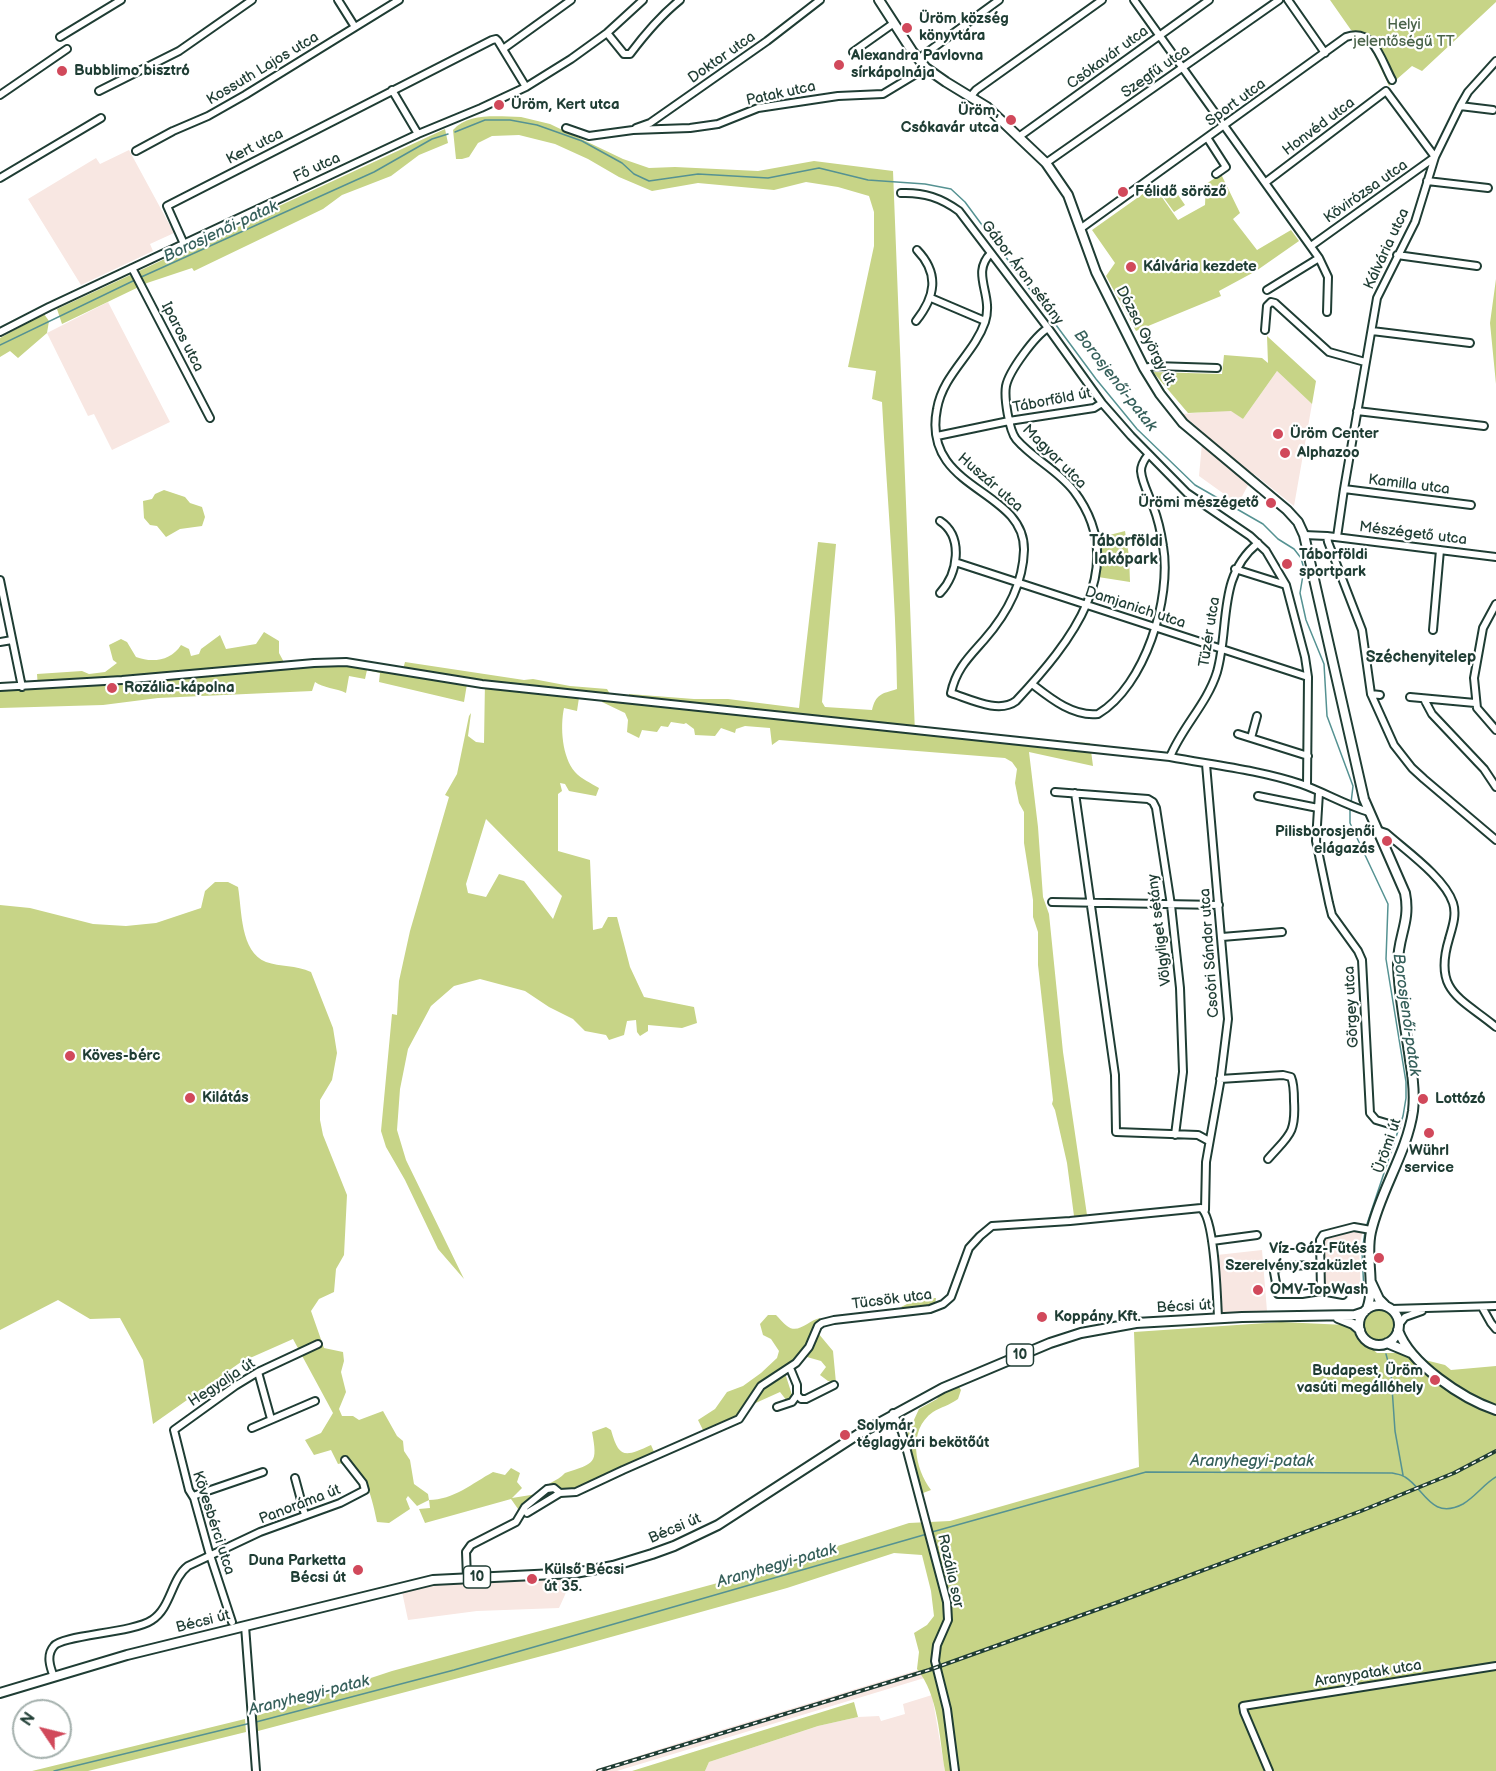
<!DOCTYPE html>
<meta charset="utf-8">
<style>
body{margin:0}
#map{position:relative;width:1496px;height:1771px;overflow:hidden;background:#fff;font-family:"Balsamiq Sans",sans-serif}
canvas{display:block}
.north{position:absolute;left:12px;top:1699px;width:60px;height:60px;box-sizing:border-box;background:#fff;border:2px solid #a5b1ae;border-radius:50%;rotate:305deg;font-size:16px;font-weight:700;line-height:24px;text-align:center;color:#1f3d34}
.north::after{content:'';display:block;margin:auto;width:21px;height:27px;background:#d1495b;clip-path:polygon(50% 0,100% 100%,50% 72%,0 100%)}
</style>
<div id="map">
<canvas width="1496" height="1771"></canvas>
<div class="north">N</div>
</div>
<script>
const ctx = document.querySelector('canvas').getContext('2d');
ctx.lineJoin = 'round';
function fill(path, color) { ctx.fillStyle = color; ctx.fill(path, 'evenodd'); }
function stroke(path, color, width, dash) { ctx.strokeStyle = color; ctx.lineWidth = width; ctx.lineCap = dash ? 'butt' : 'round'; ctx.setLineDash(dash || []); ctx.stroke(path); }
function drawText(font, color, halo, rows, align = 'center') {
  ctx.font = font + ' "Balsamiq Sans",sans-serif'; ctx.lineWidth = 4.5; ctx.setLineDash([]); ctx.textBaseline = 'middle'; ctx.strokeStyle = halo; ctx.fillStyle = color; for (const [text, x, y, turn = 0] of rows) {
    ctx.save(); ctx.translate(x, y); ctx.rotate((+turn || 0) * Math.PI / 180); ctx.textAlign = isNaN(turn) ? turn : align; if (halo) ctx.strokeText(text, 0, 0); ctx.fillText(text, 0, 0); ctx.restore();
  }
}
fill(new Path2D(`
 M129 150 174 233 150 244 153 251 81 285 28 199 96 158 100 164Z
 M108 302 170 422 112 450 94 414 88 416 47 333Z
 M1277 371 1312 404 1294 506 1254 474 1238 504 1199 476 1203 432 1182 414 1231 410 1243 419Z
 M1354 1229 1363 1230 1359 1248 1361 1293 1325 1289 1323 1238Z
 M1262 1250 1267 1311 1220 1314 1217 1255Z
 M575 1573 559 1608 477 1611 408 1620 401 1587 471 1579Z
 M931 1666V1676L617 1771H591L688 1740Z
 M932 1695 945 1771H705L709 1762 818 1726 858 1717 879 1716 881 1721 905 1714 903 1704Z`), '#f8e7e2');
fill(new Path2D(`
 M1330 0H1496V2L1422 71 1412 66 1389 86 1367 40 1351 30Z
 M521 117 550 124 623 159 649 168 675 167 758 171 814 161 893 171 915 733 1090 743 1093 766 1029 752 1038 827 1043 897 1049 914 1063 1052 1087 1215 1074 1216 1067 1163 1055 1110 1052 1104 1053 1100 1038 965V932L1033 917V900L1024 843V812L1019 803 1015 783 1017 769 1012 762 1005 758 779 740 772 745 770 728 745 726 736 729 735 733 721 728 715 736 695 735 694 729 686 723 684 724 671 722 668 727 661 726 657 732 642 730 639 738 627 732 628 720 625 713 602 702 603 699 629 701V694L694 699H728L799 708 818 542 836 544 822 702 825 707 872 710C876 694 881 694 897 689 896 594 887 498 882 402L872 399 876 371 848 367 874 246V212L869 196 838 187 806 182 774 190 698 183 652 191 619 177 588 159 555 144 519 135 492 136 478 143 469 157 462 159H456L453 130C469 112 499 117 521 117Z
 M445 129 448 143 419 155 391 176 342 195 323 209 194 271 192 268 147 283 62 324 57 309Z
 M1221 174 1240 213 1233 219 1257 250 1291 230 1299 241 1256 271 1219 291 1221 296 1136 331 1106 276 1115 263 1092 230 1154 186 1178 220 1205 205 1206 184Z
 M1172 186 1185 205 1174 212 1161 194Z
 M1496 279V384L1490 323Z
 M44 314 49 321 47 333 18 358 10 351 0 357V338Z
 M1267 336 1316 381 1312 404 1277 371 1243 419 1231 411 1188 413 1153 372 1222 374 1224 355 1262 358 1268 363Z
 M164 490 185 497 190 503 202 507 205 517 202 526 180 529 166 537 157 526 150 525 144 518 143 501 152 499 155 494Z
 M1125 531 1129 556 1130 582 1098 577 1100 553 1098 538Z
 M264 632 279 641V653L286 666 350 665 402 673 405 662 524 680 533 679 570 686 607 689 610 694 580 691 577 711 564 708C560 727 562 757 575 772 581 779 591 783 599 788L596 796 569 791 565 784 560 783 562 791 558 794V851L590 860 593 930 602 928 608 917H617L630 967 644 997 694 1007 697 1023 682 1028 648 1025V1031L640 1036 637 1032 636 1020 627 1021 624 1035 609 1040 606 1035 585 1031 573 1019 549 1007 525 991 480 979 454 986 431 1006 408 1049 400 1089 397 1130 406 1160 464 1279 438 1249 405 1180 386 1147 381 1131 392 1014 397 1015 399 981 410 931 449 797 445 795 457 774 469 716 471 713 468 736 476 742 484 743 485 681 468 678 464 702 379 682 380 673 367 670 365 679 349 676 346 693C336 688 323 688 315 682L312 691 158 698 103 705 0 708V689L38 688 37 674 82 671 89 674 105 672 117 663 113 660 109 645 121 639 127 642 136 657C152 663 171 661 181 645L189 649 191 656 199 654 201 649 220 635 226 649 256 644ZM486 819 562 896 553 919 524 881 499 874 486 897 468 893 466 884Z
 M215 882H228L238 887C242 910 240 952 266 962 280 967 296 965 311 972L333 1028 337 1053 332 1080 320 1100V1120L323 1135 347 1195 344 1255 336 1269 334 1292 319 1299 311 1311 324 1348 343 1352 344 1361 341 1372 346 1392 339 1409 342 1416H353L359 1420 383 1411 397 1436 403 1441 404 1451 410 1460 414 1484 428 1494 429 1500C453 1500 473 1483 493 1472L505 1475 511 1468 520 1473 517 1482 522 1488 512 1498 537 1494C546 1482 557 1482 565 1473 595 1463 598 1464 592 1432L606 1427 611 1430C619 1459 625 1457 651 1445L655 1454 523 1516 511 1499 425 1523 419 1509 430 1508 429 1500 417 1506 408 1496 406 1499 410 1509 389 1523 377 1522C373 1503 365 1459 338 1464L331 1450 314 1455 305 1440 321 1433 333 1413 293 1339 241 1362 153 1424 143 1360 120 1318 90 1319 58 1300 0 1330V905L30 908 93 924 126 926 156 923 201 908 205 891Z
 M919 1298H936L935 1305 904 1309 901 1307Z
 M1363 1325a16 16 0 1 1 32 0a16 16 0 1 1-32 0Z
 M768 1315H776C779 1318 783 1323 787 1326 798 1335 809 1320 820 1318L821 1325 818 1333 833 1351 836 1383 828 1381 820 1375 826 1367 821 1361 807 1357 785 1373 793 1398 787 1401 780 1392 749 1406 743 1414 705 1434 698 1420 715 1409 727 1392 743 1386 761 1373 777 1358 779 1351 771 1339 763 1335 760 1324Z
 M1281 1322 1346 1325 1377 1353H1397L1445 1365 1451 1370 1496 1366V1771H945C939 1737 939 1696 917 1669L919 1652 914 1633 927 1625 934 1616 931 1591 922 1555 894 1553 787 1588 557 1652 258 1731 256 1716 392 1671 751 1574 909 1523 950 1521 1139 1467 1134 1332Z
 M958 1385 961 1390 958 1399C950 1405 941 1407 933 1412 907 1430 915 1469 931 1490L923 1493 921 1491 907 1435 919 1409 937 1399 941 1393Z
 M854 1702 858 1717 818 1726 709 1762 705 1771H632Z
 M245 1719 246 1732 88 1771H32Z`), '#c7d487');
stroke(new Path2D(`
 M455 132 485 120H510L537 125 582 141 622 163 634 174 649 181 698 174 768 178 819 168 868 180 925 184 951 189 965 202 1096 379 1137 429 1195 485 1263 524 1278 539 1294 549 1301 558 1304 569 1300 593 1306 620 1324 664 1327 716 1353 786 1351 803
 M139 278 374 172 432 139 448 134
 M0 345 135 280
 M1350 808V823L1388 904 1386 959 1406 1082V1098L1403 1116 1366 1227
 M1364 1292 1362 1252 1365 1232
 M1386 1354 1391 1373 1395 1431 1403 1475
 M932 1532 1146 1472 1392 1473C1396 1474 1401 1474 1405 1477 1424 1488 1431 1521 1463 1504 1475 1497 1484 1484 1496 1477
 M256 1722 454 1670 927 1534
 M54 1771 251 1723`), '#559292', 1.5);
const minor = new Path2D(`
 M338 0 355 27
 M1134 0 1319 258 1328 277 1327 312
 M1288 0 1325 53
 M607 33 624 54H630C645 34 660 16 680 0
 M60 37 121 0
 M503 49 571 0
 M853 52 894 23
 M918 59 999 0
 M392 90 418 134
 M99 91 179 51 252 0
 M0 95 67 49
 M971 96 976 90 1102 0
 M1460 106 1493 110
 M566 128 589 136 633 130 690 128 718 124 758 108 838 96 883 94 926 68
 M636 128 650 123 767 41 820 0
 M1020 136 1209 0
 M1208 139 1226 167 1216 174
 M136 151 173 131 208 116 245 95 399 0
 M1046 163 1279 0
 M0 178 101 118
 M1427 181 1488 188
 M1266 182 1386 91 1435 157
 M901 193C924 192 941 198 959 211L1048 328 1102 403 1131 436 1187 493 1250 536 1266 551 1286 585 1305 657 1308 677 1307 786
 M1080 229 1346 37C1374 27 1381 60 1392 80
 M184 244 167 206 492 40 496 39 498 41 526 87
 M1311 246 1435 157
 M991 253C970 274 994 294 985 322 974 354 943 374 937 409 921 491 1025 488 1024 550 1023 584 1006 615 984 640 969 657 956 669 951 693 970 699 999 714 1016 701 1070 643 1132 568 1074 491 1058 470 1033 459 1016 439 1009 430 1004 398 1006 386 1009 371 1035 336 1048 328
 M1397 255 1477 266
 M132 268 210 418
 M1267 290 1319 258
 M931 298 985 321
 M916 321C935 297 940 274 917 250
 M1265 330 1267 306 1271 302 1275 303 1329 352 1365 362
 M1372 331 1470 343
 M0 332 49 307 418 134 481 108 526 87 571 59 607 33 643 0
 M1144 368 1155 366 1217 368
 M1357 411 1484 426
 M937 436 1009 421 1094 408 1102 403
 M1344 489 1471 505
 M940 521C964 537 958 574 940 593
 M1304 535 1327 536 1496 557
 M1327 536 1328 542 1362 630 1371 694 1394 745 1412 768 1424 779 1496 840
 M1337 537 1344 489 1377 298 1415 222 1435 157 1460 106 1468 92 1496 61
 M955 562 1308 677
 M1235 569 1286 585
 M0 580 22 687
 M1496 604 1483 628 1474 678 1477 708 1496 730
 M1433 630 1440 550
 M0 642 12 640
 M1032 684C1050 698 1073 717 1098 714 1145 686 1172 598 1163 546 1161 532 1158 519 1153 506 1149 495 1142 483 1141 471 1141 465 1144 460 1148 455
 M0 687 122 680 314 663 346 662 482 684 1170 757C1213 765 1259 770 1301 784 1324 792 1345 805 1369 812
 M1371 694 1380 695
 M1410 697 1475 703
 M1424 699 1432 714 1484 769 1496 787
 M1238 734 1308 756
 M1251 738 1257 716
 M1170 757C1182 727 1207 704 1217 672 1230 626 1217 576 1258 543
 M1055 792 1148 799 1153 802 1156 808 1171 905 1180 988 1183 1072 1175 1135
 M1075 793 1115 1075 1116 1132 1198 1135 1209 1141
 M1319 793 1316 841 1329 903 1332 915 1358 951 1362 960 1370 1113 1376 1120 1396 1126
 M1258 796 1318 808
 M1377 830 1386 833C1405 850 1445 878 1453 903 1457 915 1452 928 1449 939 1433 992 1461 998 1496 1027
 M1052 902 1219 905
 M1222 937 1282 932
 M1220 1079 1283 1075 1291 1077C1294 1084 1294 1092 1294 1101 1296 1134 1289 1135 1268 1159
 M1205 1210 1206 1162 1220 1083 1228 1019 1206 764
 M1212 1241 1257 1235
 M1320 1265 1279 1266 1274 1272 1278 1294H1302L1321 1291
 M1343 1295 1321 1291 1320 1240 1323 1235 1354 1227 1371 1230
 M1482 1307 1491 1323 1496 1329
 M1391 1309 1496 1306
 M1398 1326 1405 1317 1422 1311
 M790 1368 797 1385V1395
 M258 1372 271 1419
 M777 1407 792 1402 797 1395 801 1399H806L834 1385
 M893 1413 902 1432 947 1602 948 1620 937 1645 935 1661 947 1709 955 1771
 M252 1428 315 1401
 M295 1478 305 1515
 M193 1496 263 1472
 M527 1513 560 1493 576 1492 623 1470 739 1419 761 1386 796 1363 809 1347 818 1326 822 1323 834 1320 930 1309 943 1304 951 1297 969 1248 980 1236 992 1226 1070 1221 1201 1208C1215 1219 1217 1298 1218 1318
 M467 1578 466 1552 471 1545 516 1522 525 1507 547 1489 554 1488 560 1493
 M232 1622 209 1552 194 1498 189 1490 174 1430 235 1386 258 1372 318 1344
 M245 1626 256 1771
 M54 1677C50 1667 46 1655 54 1646 62 1635 133 1633 152 1620 171 1608 171 1579 188 1566L260 1532 340 1503 365 1490 363 1483 345 1460
 M1269 1771 1244 1712 1243 1706 1496 1666`);
const major = new Path2D(`
 M879 0 912 51 926 68 946 82 987 107 1046 163 1068 195 1096 272 1144 368 1160 394 1183 423 1287 510 1298 522 1304 535 1364 799 1405 893C1411 923 1397 937 1398 965 1399 997 1406 1029 1410 1060 1413 1077 1415 1094 1413 1111 1407 1153 1380 1191 1371 1232 1365 1257 1376 1285 1367 1309
 M1371 1282 1379 1299 1385 1305
 M1359 1325a20 20 0 1 1 40 0a20 20 0 1 1-40 0Z
 M1338 1318 1353 1324 1360 1330
 M1398 1330C1410 1364 1463 1399 1496 1410
 M1387 1343 1411 1353
 M0 1693 127 1655 433 1580 575 1573 613 1566 652 1554 674 1546 718 1525 857 1435 943 1388 1050 1343 1081 1333 1136 1323 1242 1317 1355 1315 1364 1312`);
stroke(minor, '#1f3d34', 10);
stroke(major, '#1f3d34', 12);
stroke(minor, '#fff', 6);
stroke(major, '#fff', 8);
const rail = new Path2D(`
 M598 1771 929 1670 1121 1601 1361 1511 1454 1473 1496 1451`);
stroke(rail, '#1f3d34', 4);
stroke(rail, '#fff', 1.5, [4.5]);
for (const [x, y, r, color] of [
 [907,28,6,"#d1495b"],
 [839,65,6,"#d1495b"],
 [62,71,6,"#d1495b"],
 [499,105,6,"#d1495b"],
 [1011,120,6,"#d1495b"],
 [1123,192,6,"#d1495b"],
 [1131,267,6,"#d1495b"],
 [1278,434,6,"#d1495b"],
 [1285,453,6,"#d1495b"],
 [1271,503,6,"#d1495b"],
 [1287,564,6,"#d1495b"],
 [112,688,6,"#d1495b"],
 [1387,841,6,"#d1495b"],
 [70,1056,6,"#d1495b"],
 [190,1098,6,"#d1495b"],
 [1423,1099,6,"#d1495b"],
 [1429,1133,6,"#d1495b"],
 [1379,1258,6,"#d1495b"],
 [1258,1290,6,"#d1495b"],
 [1042,1317,6,"#d1495b"],
 [1435,1380,6,"#d1495b"],
 [845,1435,6,"#d1495b"],
 [358,1570,6,"#d1495b"],
 [532,1579,6,"#d1495b"]
]) { const dot = new Path2D(); dot.arc(x, y, r, 0, 2 * Math.PI); ctx.fillStyle = color; ctx.fill(dot); stroke(dot, '#fff', 2); }
for (const [x, y, w] of [
 [1020,1355,27],
 [477,1577,27]
]) { const box = new Path2D(); box.roundRect(x - w / 2, y - 11, w, 22, 4.5); ctx.fillStyle = '#fff'; ctx.fill(box); stroke(box, '#1f3d34', 1.5); }
drawText('bold 14px', '#1f3d34', null, [
 ["10",1020,1355],
 ["10",477,1577]
]);
drawText('bold 15px', '#1f3d34', '#fff', [
 ["Üröm község",919,19],
 ["könyvtára",919,36],
 ["Alexandra Pavlovna",851,56],
 ["sírkápolnája",851,73],
 ["Bubblimo bisztró",74,71],
 ["Üröm, Kert utca",511,105],
 ["Üröm,",999,111,"right"],
 ["Csókavár utca",999,128,"right"],
 ["Félidő söröző",1135,192],
 ["Kálvária kezdete",1143,267],
 ["Üröm Center",1290,434],
 ["Alphazoo",1297,453],
 ["Ürömi mészégető",1259,503,"right"],
 ["Táborföldi",1299,555],
 ["sportpark",1299,572],
 ["Rozália-kápolna",124,688],
 ["Pilisborosjenői",1375,832,"right"],
 ["elágazás",1375,849,"right"],
 ["Köves-bérc",82,1056],
 ["Kilátás",202,1098],
 ["Lottózó",1435,1099],
 ["Wührl",1429,1151,"center"],
 ["service",1429,1168,"center"],
 ["Víz-Gáz-Fűtés",1367,1249,"right"],
 ["Szerelvény szaküzlet",1367,1266,"right"],
 ["OMV TopWash",1270,1290],
 ["Koppány Kft.",1054,1317],
 ["Budapest, Üröm",1423,1371,"right"],
 ["vasúti megállóhely",1423,1388,"right"],
 ["Solymár,",857,1426],
 ["téglagyári bekötőút",857,1443],
 ["Duna Parketta",346,1561,"right"],
 ["Bécsi út",346,1578,"right"],
 ["Külső Bécsi",544,1570],
 ["út 35.",544,1587]
], 'left');
drawText('15px', '#496349', '#fff', [
 ["Helyi",1404,25],
 ["jelentőségű TT",1404,42]
]);
drawText('15px', '#1f3d34', '#fff', [
 ["Doktor utca",722,58,-35],
 ["Csókavár utca",1108,58,-36],
 ["Kossuth Lajos utca",263,69,-31],
 ["Szegfű utca",1156,72,-35],
 ["Patak utca",781,94,-12],
 ["Sport utca",1236,103,-36],
 ["Honvéd utca",1319,127,-37],
 ["Kert utca",255,147,-27],
 ["Fő utca",317,168,-25],
 ["Kövirózsa utca",1366,192,-35],
 ["Kálvária utca",1387,249,-65],
 ["Gábor Áron sétány",1022,273,53],
 ["Dózsa György út",1145,336,62],
 ["Iparos utca",182,337,63],
 ["Táborföld út",1052,401,-11],
 ["Magyar utca",1054,457,45],
 ["Huszár utca",990,483,41],
 ["Kamilla utca",1409,485,7],
 ["Mészégető utca",1413,534,7],
 ["Damjanich utca",1135,608,18],
 ["Tüzér utca",1210,632,-81],
 ["Völgyliget sétány",1160,930,-97],
 ["Csoóri Sándor utca",1210,953,-94],
 ["Görgey utca",1352,1007,-93],
 ["Ürömi út",1388,1146,-71],
 ["Tücsök utca",892,1300,-7],
 ["Bécsi út",1184,1307,-3],
 ["Hegyalja út",222,1383,-33],
 ["Panoráma út",300,1505,-21],
 ["Kövesbérci utca",213,1523,72],
 ["Bécsi út",675,1529,-23],
 ["Rozália sor",950,1571,77],
 ["Bécsi út",203,1622,-14],
 ["Aranypatak utca",1368,1674,-9]
]);
drawText('italic 16px', '#36605b', '#fff', [
 ["Borosjenői-patak",221,232,-25],
 ["Borosjenői-patak",1115,381,52],
 ["Borosjenői-patak",1406,1015,82],
 ["Aranyhegyi-patak",1252,1462],
 ["Aranyhegyi-patak",777,1566,-16],
 ["Aranyhegyi-patak",309,1696,-14]
]);
drawText('bold 16px', '#1f3d34', '#fff', [
 ["Táborföldi",1126,542],
 ["lakópark",1126,560],
 ["Széchenyitelep",1421,658]
]);
</script>
